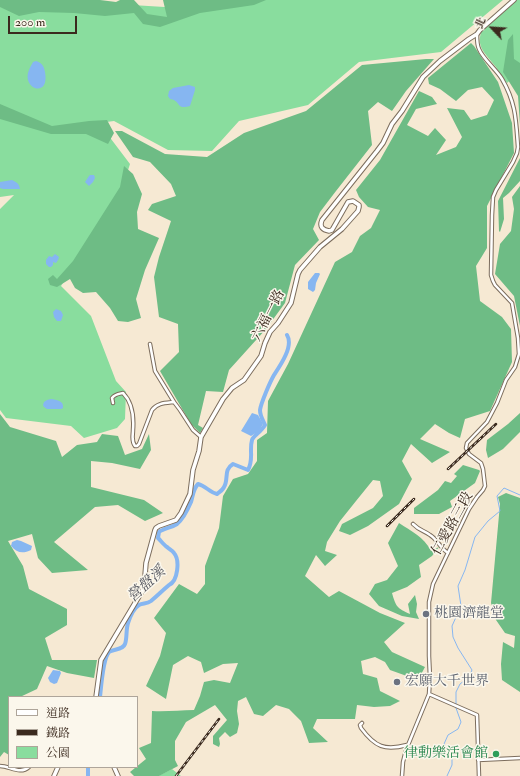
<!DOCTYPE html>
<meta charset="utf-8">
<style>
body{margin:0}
#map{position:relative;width:520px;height:776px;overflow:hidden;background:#f6e9d3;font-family:"IM FELL Double Pica","Noto Serif TC",serif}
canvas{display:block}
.legend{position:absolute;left:8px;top:696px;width:130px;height:72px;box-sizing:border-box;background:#fbf7ec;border:1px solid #aea59a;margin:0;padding:5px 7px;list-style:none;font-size:12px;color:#3b2a1e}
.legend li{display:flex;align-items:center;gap:8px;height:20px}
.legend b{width:20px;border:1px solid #aea59a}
.north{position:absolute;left:472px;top:8px;width:40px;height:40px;-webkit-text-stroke:3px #fbf7ec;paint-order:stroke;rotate:295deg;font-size:11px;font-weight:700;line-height:16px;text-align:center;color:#3b2a1e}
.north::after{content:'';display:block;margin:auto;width:14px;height:18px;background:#3b2a1e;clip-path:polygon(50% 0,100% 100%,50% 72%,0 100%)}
.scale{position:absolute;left:8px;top:16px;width:69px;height:18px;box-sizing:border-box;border:2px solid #3b2a1e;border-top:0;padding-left:5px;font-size:12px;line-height:14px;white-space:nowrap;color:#3b2a1e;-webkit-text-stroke:3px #fbf7ec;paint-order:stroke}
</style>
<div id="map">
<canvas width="520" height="776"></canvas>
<ul class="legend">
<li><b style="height:5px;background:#fff"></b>道路</li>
<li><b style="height:5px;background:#3b2a1e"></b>鐵路</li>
<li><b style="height:11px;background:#89dd9e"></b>公園</li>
</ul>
<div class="north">北</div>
<div class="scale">200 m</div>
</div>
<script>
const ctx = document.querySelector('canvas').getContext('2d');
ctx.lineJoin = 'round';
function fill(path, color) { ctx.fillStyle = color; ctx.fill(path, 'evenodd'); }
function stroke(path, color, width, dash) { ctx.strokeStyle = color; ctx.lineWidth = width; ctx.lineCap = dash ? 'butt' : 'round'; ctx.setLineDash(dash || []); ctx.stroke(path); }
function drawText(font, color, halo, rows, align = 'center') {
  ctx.font = font + ' "IM FELL Double Pica","Noto Serif TC",serif'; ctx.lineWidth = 3; ctx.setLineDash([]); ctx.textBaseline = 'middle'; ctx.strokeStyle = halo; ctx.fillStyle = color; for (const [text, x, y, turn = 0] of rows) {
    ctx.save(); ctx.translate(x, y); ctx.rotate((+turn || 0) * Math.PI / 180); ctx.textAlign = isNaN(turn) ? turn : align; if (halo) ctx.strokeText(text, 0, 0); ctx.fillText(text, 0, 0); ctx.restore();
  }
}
fill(new Path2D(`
 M0 0H51L197 9 233 0H503L441 52 359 62 308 105 239 121 212 151 168 150 114 121 53 129 0 108Z
 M516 0H520V72L507 83C503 78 499 72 496 67 486 54 475 47 482 30Z
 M0 112 52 131H105L130 164 119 198 61 286 91 316 116 381 126 392 125 419 117 428 84 438 71 426 6 418 0 410V209L14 195 0 197Z
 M172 769 181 776H159L160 775Z`), '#89dd9e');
fill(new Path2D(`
 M0 0H100L116 2 120 0H134L147 14 167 17 163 0H266L254 5 200 13 160 27 143 24 134 13 105 16 74 13 39 12 19 16 0 7Z
 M513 34 514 59 520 63V125L518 96 503 72 508 40Z
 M471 43 474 46 498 82 512 123 514 153 487 206V248L476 266 480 301 502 317 511 329 512 362 490 411 465 419 460 438 449 433 435 424 420 439 450 452 432 463 411 444 402 461 412 479 399 504 368 526 350 535 339 531 342 524 373 508 383 496 380 481 373 480 356 501 340 521 327 542 325 551 337 555 325 566 316 555 305 576 329 597 339 591 380 613 405 623 384 642 392 652 425 667 418 680 390 670 385 662 375 657 361 661 363 674 377 678 380 691 400 701 390 706 374 707 357 705 355 719H317L313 728 328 742 309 743 301 721 289 709 276 705 263 716 254 714 246 697 238 701 237 711 239 724 237 733 230 737 225 732 219 738 220 744 219 747 213 744V736L227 720 215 705 186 722 175 741V760L178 766 159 776H134L130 772 146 759 139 748 151 743 152 711C166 712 180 710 194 710L200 696 204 682 214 680 230 683 238 663 223 664 204 673 201 662 188 656 173 665 166 699 146 686 160 656 166 633 154 618 179 584 197 594 205 584V566L219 528 223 496 233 479 248 474 257 461V440L267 433 268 401 288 364 335 262 352 252 360 236 371 228 380 210 368 207 359 197 356 190 380 160 419 91 432 97 437 104 416 109 407 125 428 136 435 128 446 140 436 155 456 147 462 137 447 108 464 110 471 120 487 115 494 100 482 87 468 90 456 101 440 89 429 84 428 78Z
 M426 59H434L406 91 392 111 378 102 368 111 372 145 336 191 320 212 313 229 319 240 295 265 285 303 266 329 229 370 223 392 206 391 198 425 203 428 200 433 191 424 160 371 179 352 178 324 159 317 154 277 159 257 171 221 148 210 152 204 176 196 171 184 150 162 133 157 115 131H122L165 154 207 157 244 133 306 111 362 65Z
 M0 104 52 126 89 121 107 120 114 133 108 144 86 134H51L0 119Z
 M520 158V181L509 193 503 198 504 219 500 232 499 231 498 201Z
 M124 166 133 174 142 194 137 212 138 229 159 238 145 270 136 299 141 318 128 322 118 321 110 308 96 292 83 293 75 288 70 279 57 287 50 285 48 279 53 275 57 279 73 261 120 187Z
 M520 186V326L514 296 495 274 500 244 511 231 514 209 512 197Z
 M520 413V432L503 449 488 458 486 450 487 440 508 424Z
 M0 414 10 427 56 441 62 457 77 445 97 442 102 434 118 436 125 455 142 449 149 434 151 450 140 469 112 463 91 461V487L144 500 163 513 145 521 118 505 95 507 54 542 88 570 52 573 38 558 32 534 8 541 23 566 29 589 67 609V625L45 638 52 660H97L94 678 67 673 47 666 37 689 20 697H9V755L4 752 0 757Z
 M463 465 479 470 480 471 475 483 450 501 452 507 439 514H414V508L438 490 445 481 451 483 457 476 454 474Z
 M506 493 520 498V692L502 680 501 664 503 642 514 648 515 636 505 633 496 620 491 603 500 504 498 497Z
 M399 523C411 531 424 537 431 551L439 547 432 556 419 565 421 577 407 587 392 593C396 607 397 608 410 614L408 604 415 595 417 604 416 612 419 619 402 616 379 606 369 594 375 584 387 580 398 566 388 543Z`), '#6ebc85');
fill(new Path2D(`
 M36 61C42 63 44 66 45 72 50 99 21 89 29 70 30 67 32 64 33 62Z
 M189 85 195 87V90L190 106C175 110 182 101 170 99L168 96 169 91 173 88Z
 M90 175H94L95 178 93 182 89 186 85 182 89 176Z
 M12 180C16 182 19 183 20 189H3L0 188V182Z
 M55 254 59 257 58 260 56 263 53 262V265L51 267H49L46 264V260L49 256 52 257Z
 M315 273H319L320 274 316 283 315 290 313 292 308 289V282Z
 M56 309 61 311 63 315 61 321H57L54 317 53 312Z
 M51 399C56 400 64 400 63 408L61 409H47L44 407 43 405 44 402 47 400Z
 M252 413 258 415 263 424 259 431 251 436 241 431Z
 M17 540 21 541 32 546 31 550C23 554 17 553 11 546L12 542Z
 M53 670 60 671 61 673 57 683 54 684 50 682 48 678Z`), '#86b6f1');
stroke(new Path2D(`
 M456 704V692L460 684 469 677 472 670 458 648 453 637 452 626 461 606 458 586 465 570 475 537 488 521 500 511 497 496 504 488 520 495
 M447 776 452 765V756L444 744 448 735 458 729 461 722 456 708`), '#86b6f1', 1);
stroke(new Path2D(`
 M100 697C101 688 103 658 109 652 113 649 123 650 125 644 127 639 126 629 128 623 130 617 134 608 139 605 143 603 147 604 151 601 157 596 163 590 169 585 178 581 180 560 174 553 173 551 169 549 167 547 164 545 161 541 158 538L159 532C164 528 171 528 177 524 183 519 188 509 191 502 193 496 193 489 198 484 206 486 209 492 217 494 219 492 223 490 224 487 229 479 223 470 233 464L248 470C254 459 249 451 252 440 253 436 261 432 265 425 263 420 260 416 260 410 261 403 270 382 274 375 280 366 294 346 287 335
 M88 767V776`), '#86b6f1', 4);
const street = new Path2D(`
 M150 344 155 371 174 402
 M113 403 112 398C115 394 118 394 123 393 133 403 134 417 133 430 133 436 131 441 135 446H137L139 444 152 410C157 403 165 403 174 402L180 410 193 430 201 437
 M413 524C420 531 423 530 430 535 437 539 440 548 448 553
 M429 694 477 715 479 776
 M362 723 360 725 361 728C375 747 385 751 407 745
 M478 760 520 758
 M0 766C10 766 20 775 29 767
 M402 776 403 762 406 750 429 694 430 678 429 656V602L433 584 469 509 477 497 483 490 485 486 483 469 481 463 469 454 466 448 467 443 487 422 497 403 506 380 515 367 519 354 518 338 512 303 495 285 493 281 491 275 492 215 493 197 496 190 513 162 517 153 518 147C516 120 516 103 502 79 496 69 483 59 479 49 477 45 477 39 477 34`);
const secondary = new Path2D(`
 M96 697 101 660 144 588 146 563 155 530 156 528 159 526 176 520 181 513 190 494 193 470 199 451 201 437 223 399 232 388 244 380 261 356 265 343 270 332 278 323 291 303 298 274 300 270 320 247 342 229 358 211 359 207V205L353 201 348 202 332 230 329 231C323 230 319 227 322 220L377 151 383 143 392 124 402 111 423 77 440 61 469 39 477 34 480 30 514 0
 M114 767 118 776
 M54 776 58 767`);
stroke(street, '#7c6d5d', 4.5);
stroke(secondary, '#7c6d5d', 5.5);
stroke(street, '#fff', 2.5);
stroke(secondary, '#fff', 3.5);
const rail = new Path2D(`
 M448 469 496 424
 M387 526 414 499
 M176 776 219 719`);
stroke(rail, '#3b2a1e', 2.5);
stroke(rail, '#fbf7ec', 1, [3]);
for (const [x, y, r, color] of [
 [426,614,4,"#6b7280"],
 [397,682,4,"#6b7280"],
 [496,754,4,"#2e9e5b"]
]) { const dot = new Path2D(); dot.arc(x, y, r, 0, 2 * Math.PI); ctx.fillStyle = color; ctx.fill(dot); stroke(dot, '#fbf7ec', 1.5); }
drawText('14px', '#3b2a1e', '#fbf7ec', [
 ["六福一路",269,316,-63],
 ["仁愛路三段",453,524,-61]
]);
drawText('14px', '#5b616d', '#fbf7ec', [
 ["桃園濟龍堂",434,614],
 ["宏願大千世界",405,682]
], 'left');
drawText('14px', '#27864d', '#fbf7ec', [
 ["律動樂活會館",488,754]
], 'right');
drawText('italic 15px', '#52545d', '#fbf7ec', [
 ["營盤溪",147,585,-42]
]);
</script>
